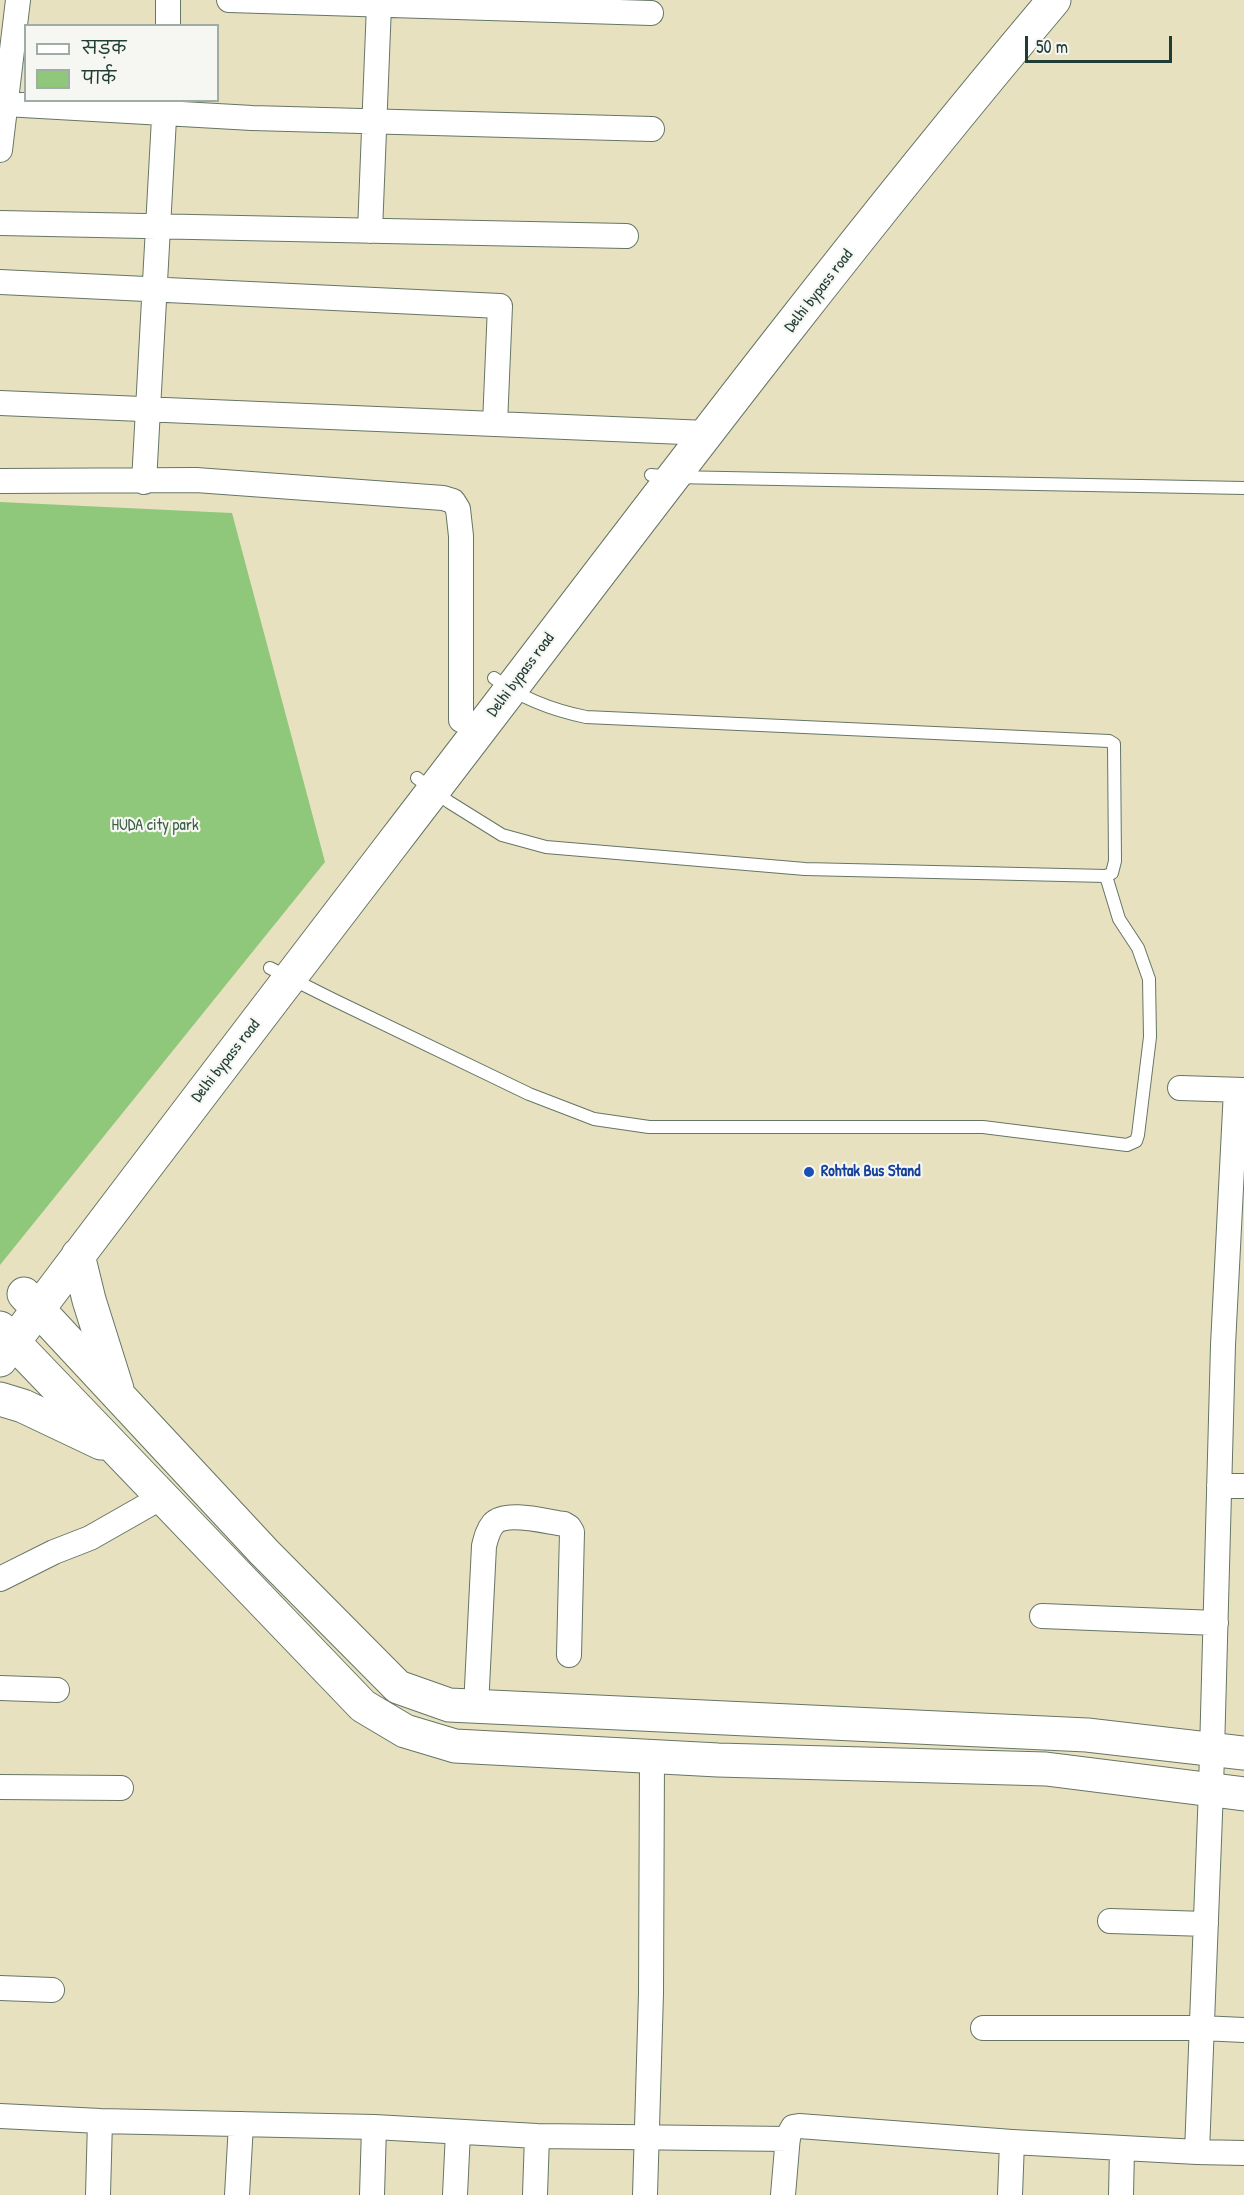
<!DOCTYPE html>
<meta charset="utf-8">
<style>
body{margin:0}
#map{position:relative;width:1244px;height:2195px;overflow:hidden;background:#e8e1c0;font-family:"Patrick Hand","Playpen Sans Deva",sans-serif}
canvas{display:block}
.legend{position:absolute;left:24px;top:24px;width:195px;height:78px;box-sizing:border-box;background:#f6f6f2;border:2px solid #a0aca6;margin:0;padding:8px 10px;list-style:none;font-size:18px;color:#1f3d34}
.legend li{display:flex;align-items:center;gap:12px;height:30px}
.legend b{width:30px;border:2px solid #a0aca6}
.scale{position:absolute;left:1025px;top:36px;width:147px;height:27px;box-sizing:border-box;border:3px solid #1f3d34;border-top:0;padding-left:8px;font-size:18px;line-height:21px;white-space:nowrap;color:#1f3d34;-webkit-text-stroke:4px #f6f6f2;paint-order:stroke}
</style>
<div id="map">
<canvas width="1244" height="2195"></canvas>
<ul class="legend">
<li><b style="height:8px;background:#fff"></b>सड़क</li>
<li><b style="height:16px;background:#8fc87b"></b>पार्क</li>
</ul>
<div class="scale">50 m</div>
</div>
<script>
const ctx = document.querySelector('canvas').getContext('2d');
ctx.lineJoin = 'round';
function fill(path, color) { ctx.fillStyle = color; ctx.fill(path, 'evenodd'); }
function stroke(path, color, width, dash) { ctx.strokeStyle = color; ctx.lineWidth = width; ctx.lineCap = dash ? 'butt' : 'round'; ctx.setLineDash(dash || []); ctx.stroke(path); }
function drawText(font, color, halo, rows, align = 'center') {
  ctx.font = font + ' "Patrick Hand",sans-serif'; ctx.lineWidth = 4.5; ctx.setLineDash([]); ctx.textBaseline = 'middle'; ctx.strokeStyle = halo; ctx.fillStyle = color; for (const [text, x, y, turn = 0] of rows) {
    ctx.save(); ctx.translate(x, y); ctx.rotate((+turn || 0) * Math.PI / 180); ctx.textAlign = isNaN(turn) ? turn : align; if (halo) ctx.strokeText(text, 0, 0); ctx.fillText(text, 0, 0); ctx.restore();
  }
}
fill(new Path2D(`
 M0 502 232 513 325 862 0 1265Z`), '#8fc87b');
const lane = new Path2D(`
 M651 475 673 477 1244 488
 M417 778 449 802 502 835 546 847 805 869 1106 876 1112 873 1115 861 1114 744 1109 741 586 717C552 710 522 699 494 678
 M270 968 334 1000 529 1094 594 1119 649 1127H983L1127 1145 1136 1141 1138 1135 1150 1037 1149 979 1138 948 1119 919 1106 876`);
const street = new Path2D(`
 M229 0 651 13
 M168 26V0
 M5 104 252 118 652 129
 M0 150 18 0
 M0 223 626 236
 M370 231 379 5
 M0 282 500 306 495 424
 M0 403 707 433
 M0 481 196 480 443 498 453 501 458 509 461 536V720
 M144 482 165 100
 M1180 1088 1244 1090
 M1219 1486H1244
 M0 1579 54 1552 90 1538 162 1497
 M1042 1616 1216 1623
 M0 1688 57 1690
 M476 1707 484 1546C486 1538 488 1530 493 1524 506 1510 547 1522 564 1524L569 1527 572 1532 569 1655
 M0 1787 121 1788
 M1110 1921 1206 1924
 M0 1988 52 1990
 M983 2028H1201L1244 2030
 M0 2116 100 2121 374 2127 537 2136 788 2139
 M1197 2152 1244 2153
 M98 2195 100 2121
 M237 2195 241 2124
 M372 2195 374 2127
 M455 2195 458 2132
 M535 2195 537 2136
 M645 2195 651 1993 652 1757
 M783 2195 788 2136 793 2127 799 2126 1012 2142 1197 2152 1211 1789 1223 1345 1236 1090
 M1010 2195 1012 2142
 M1121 2195 1122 2149`);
const secondary = new Path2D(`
 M78 1255 89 1300 117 1389
 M24 1294 264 1552 398 1687 449 1705 1087 1735 1244 1753
 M0 1328 363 1706 405 1731 455 1746 718 1760 1046 1769 1244 1794
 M0 1360C173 1129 349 901 524 672 697 445 870 218 1054 0
 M0 1399 23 1406 101 1443`);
stroke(lane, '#657665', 14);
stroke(street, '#657665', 26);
stroke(secondary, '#657665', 35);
stroke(lane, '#fff', 12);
stroke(street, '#fff', 24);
stroke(secondary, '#fff', 33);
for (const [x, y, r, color] of [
 [809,1172,6,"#1a4fb4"]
]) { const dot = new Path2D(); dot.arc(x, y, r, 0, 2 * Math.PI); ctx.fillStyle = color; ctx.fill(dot); stroke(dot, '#f6f6f2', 2); }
drawText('16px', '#1f3d34', '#f6f6f2', [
 ["Delhi bypass road",819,291,-52],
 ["Delhi bypass road",521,675,-53],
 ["Delhi bypass road",226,1061,-52]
]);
drawText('16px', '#3b6046', '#f6f6f2', [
 ["HUDA city park",155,826]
]);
drawText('bold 16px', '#164399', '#f6f6f2', [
 ["Rohtak Bus Stand",821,1172]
], 'left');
</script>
